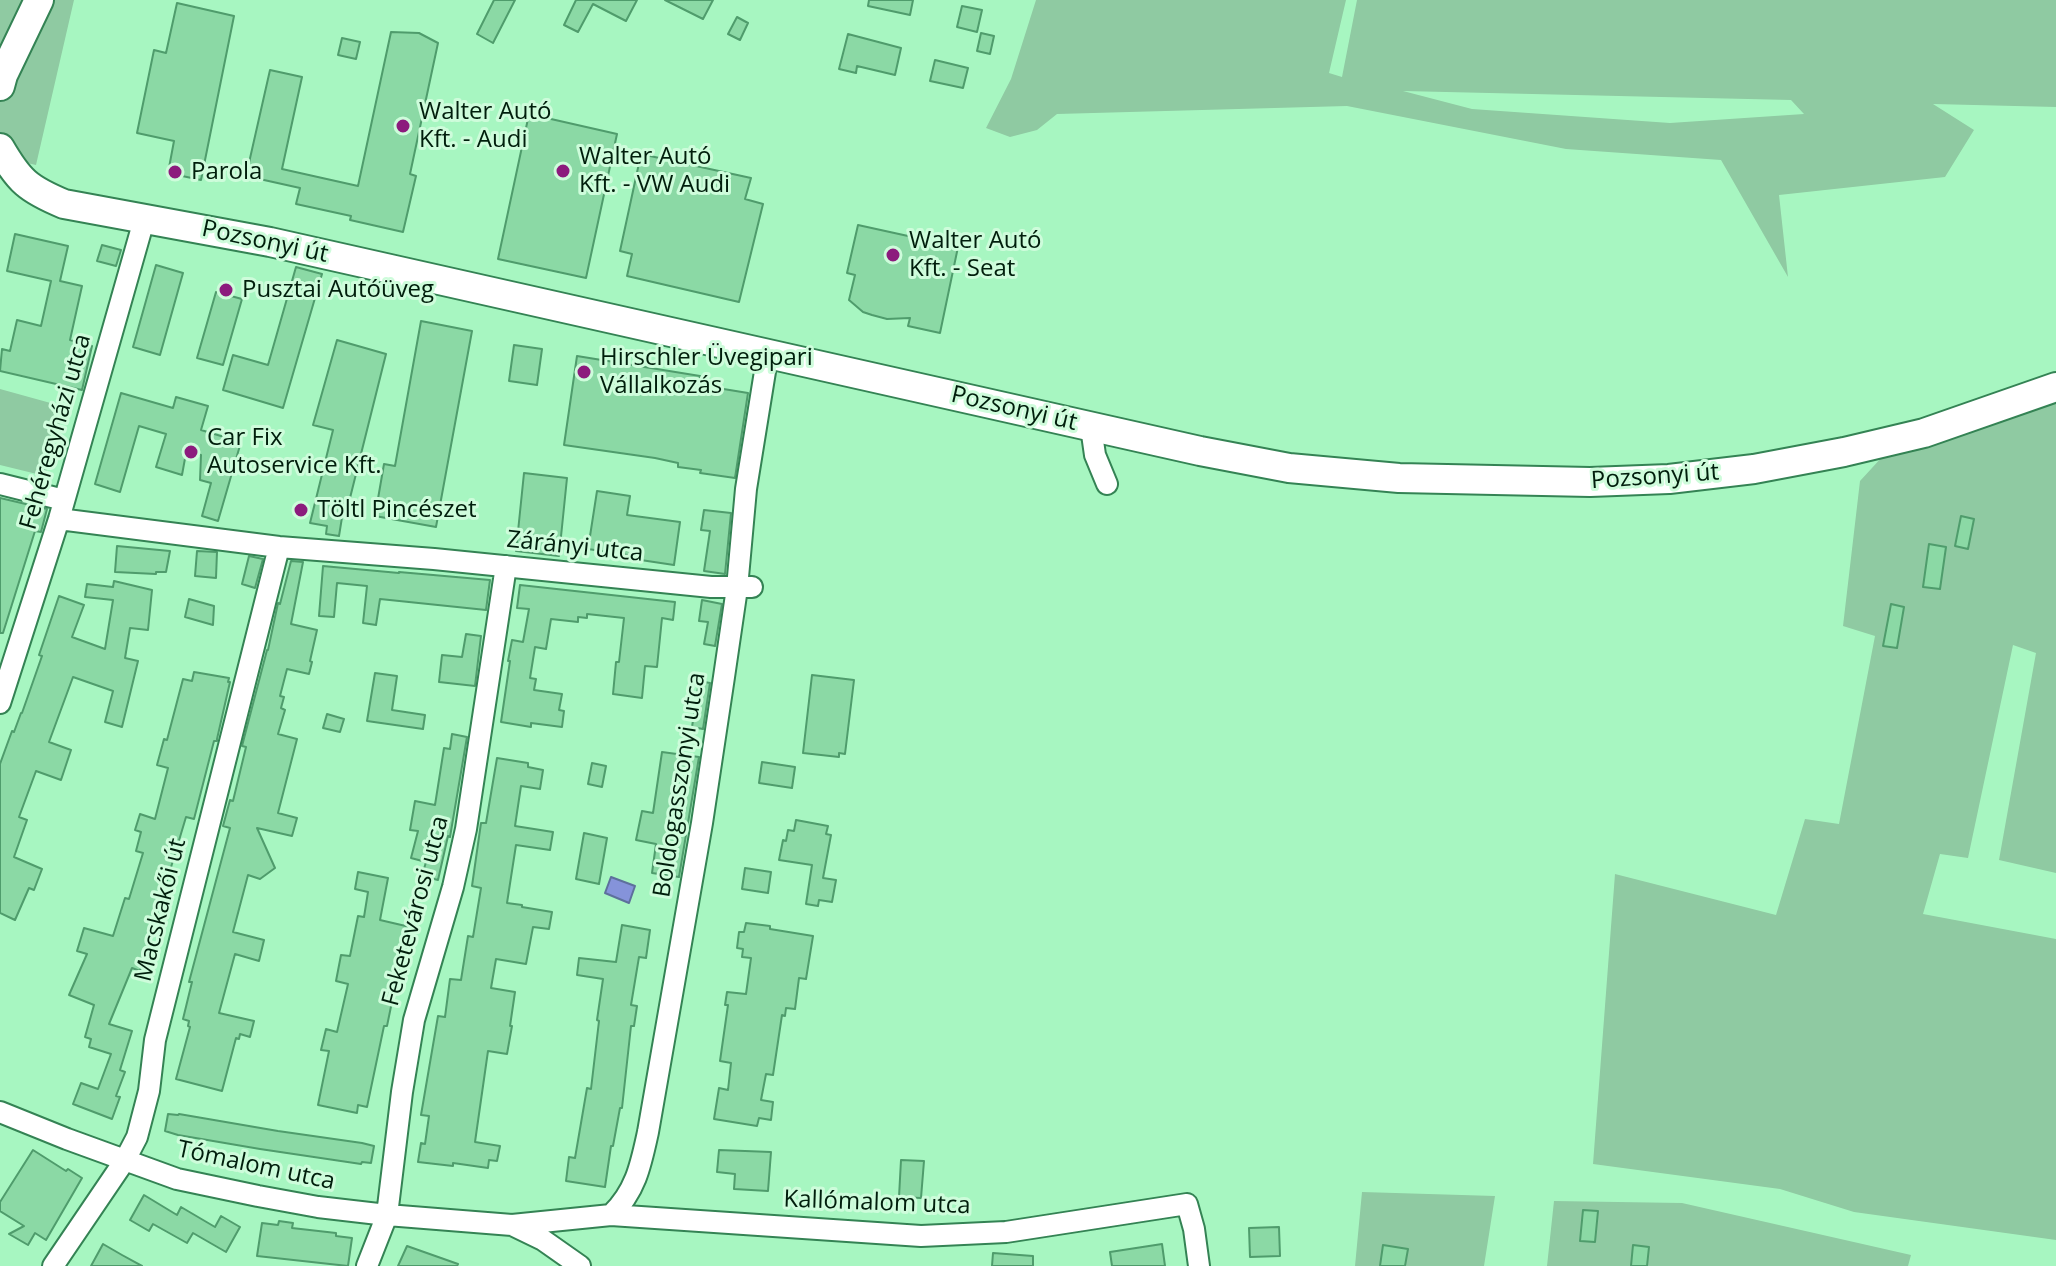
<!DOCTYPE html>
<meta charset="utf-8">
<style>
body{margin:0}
canvas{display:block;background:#a7f6c1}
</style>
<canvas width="2056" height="1266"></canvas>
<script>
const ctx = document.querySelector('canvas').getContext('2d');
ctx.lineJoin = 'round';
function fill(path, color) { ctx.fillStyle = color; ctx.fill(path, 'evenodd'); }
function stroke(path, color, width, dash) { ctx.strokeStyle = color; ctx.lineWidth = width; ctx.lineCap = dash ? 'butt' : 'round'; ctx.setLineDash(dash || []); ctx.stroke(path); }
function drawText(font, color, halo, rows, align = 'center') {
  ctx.font = font + ' "Open Sans",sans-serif'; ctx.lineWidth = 6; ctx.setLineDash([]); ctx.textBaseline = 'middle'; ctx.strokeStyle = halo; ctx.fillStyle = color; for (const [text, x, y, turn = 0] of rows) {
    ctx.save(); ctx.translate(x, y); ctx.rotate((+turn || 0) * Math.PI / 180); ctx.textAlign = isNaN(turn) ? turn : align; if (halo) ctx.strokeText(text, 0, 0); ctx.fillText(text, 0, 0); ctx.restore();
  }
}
fill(new Path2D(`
 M0 0H74L36 165 0 157Z
 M1036 0H1346L1329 73 1342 77 1357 0H2056V107L1933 104 1974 130 1945 177 1779 195 1788 277 1721 160 1566 149 1347 106 1057 114 1037 130 1010 137 986 128 1011 79ZM1403 91 1791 100 1804 114 1670 123 1472 109Z
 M0 389 65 407 45 476 0 465Z
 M2056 399V873L1999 860 2036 653 2013 645 1968 858 1940 854 1923 914 2056 939V1240L1854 1212 1780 1189 1593 1164 1615 874 1776 915 1805 819 1839 824 1875 636 1843 626 1860 481 1883 456Z
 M1362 1192 1495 1196 1484 1266H1355Z
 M1554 1201 1682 1203 1911 1255 1908 1266H1547Z`), '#8fcaa2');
const water = new Path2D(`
 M611 877 635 886 629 903 605 893Z`);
fill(water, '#8593da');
stroke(water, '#5d709c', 2);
const building = new Path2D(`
 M494 0H515L493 43 477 34Z
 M576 0H637L626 21 593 4 578 32 564 25Z
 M665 0H713L703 19Z
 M869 0H913L910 15 868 6Z
 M177 3 234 16 201 180 168 173 174 141 137 133 154 50 166 53Z
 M962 6 982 10 977 32 957 27Z
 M737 17 748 23 740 40 728 34Z
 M391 32 419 33 438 43 410 174 416 176 403 232 350 220 351 216 296 204 300 188 246 176 270 70 302 77 282 169 358 186Z
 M981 33 994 36 990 54 977 51Z
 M848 34 901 48 895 75 857 66 856 73 839 69Z
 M342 38 360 42 356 59 338 55Z
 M935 60 968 68 963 88 930 81Z
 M529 114 617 134 586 278 498 259Z
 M641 154 751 178 745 199 763 204 739 302 627 276 632 254 620 251Z
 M858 225 958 247 940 333 908 326 910 318 887 319 872 315 863 312 849 300 855 275 847 273Z
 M15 234 68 246 60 281 82 286 70 340 92 346 82 390 0 371 2 349 10 351 17 320 41 326 51 281 7 271Z
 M102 245 121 250 116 266 97 261Z
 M156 265 183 273 160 355 133 347Z
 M296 267 322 274 283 408 223 390 233 355 268 365Z
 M216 292 242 299 223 365 197 358Z
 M421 321 472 331 436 527 375 516 384 464 395 466Z
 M337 340 386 354 348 506 344 505 339 536 326 534 327 526 310 523 333 430 313 425Z
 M514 345 542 349 537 385 509 381Z
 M577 356 700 376 699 385 748 393 735 478 700 473 701 470 678 467V463L655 458 564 445Z
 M121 393 173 408 176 397 208 406 201 430 241 442 218 521 202 516 211 483 200 480 201 455 186 453 182 475 156 467 166 434 139 426 120 492 95 484Z
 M524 473 567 478 559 556 516 551Z
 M597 491 630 496 627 515 680 522 674 565 634 559V556L588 549Z
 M0 498 47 509 41 532 35 531 3 633H0Z
 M704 510 731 513 725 574 704 571 710 531 701 530Z
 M1961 516 1974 519 1968 549 1955 546Z
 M1929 544 1946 547 1940 589 1923 587Z
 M117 546 170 551 166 572H156V574L115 572Z
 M197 551 217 552 216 578 195 576Z
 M249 556 263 559 255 588 242 584Z
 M291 561 303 562 291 624 317 630 310 661 312 662 309 674 287 669 280 696 284 697 281 708 285 710 278 734 297 739 278 813 297 818 292 836 257 828 275 868 260 879 248 875 233 932 264 940 259 961 235 954 219 1013 254 1021 250 1037 240 1034 239 1039 236 1038 222 1091 176 1079 190 1027 188 1026 189 1021 183 1019 192 982H189L230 828 223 826 230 800 233 801 246 747 242 746 267 650H268L278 603 280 604Z
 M323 566 399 573V572L490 580 486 610 380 599 376 625 363 623 367 586 337 583 334 617 319 616Z
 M114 581 152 590 148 630 130 628 125 658 138 661 122 727 105 722 113 691 73 677 49 742 71 750 61 780 36 771 19 817 27 820 14 857 42 869 34 890 29 888 15 920 0 913V764L12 731 14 732 21 713H22L42 656 39 655 59 596 84 605 72 637 105 649 113 600 85 597 87 584 113 587Z
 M520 585 675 602 673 620 662 618 657 667 645 666 642 698 613 694 616 662H619L624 618 587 614V618L578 617V622L551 619 546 649 535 647 530 678 536 679 534 690 562 694 559 710 564 711 562 727 531 723V727L501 722 510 661H508L512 640 523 642 529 609 517 608Z
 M189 599 214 606 213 625 185 617Z
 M702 600 722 604 715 646 704 644 708 622 699 621Z
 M1891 604 1904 607 1897 648 1883 646Z
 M466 634 481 636 475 686 439 682 442 655 462 657Z
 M194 672 229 678 228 682H230L217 739V741H214L194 819 186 817 140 971 132 968 109 1024 132 1031 120 1070 125 1072 116 1096 120 1097 112 1119 73 1104 81 1083 98 1089 111 1054 89 1047 91 1039 85 1037 94 1005 69 995 87 954 77 951 84 928 113 936 125 898 129 899 143 853 136 851 141 832 135 830 140 814 155 819 168 768 157 765 164 739 167 740 183 679 192 681Z
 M375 673 397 676 392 710 425 715 423 729 367 721Z
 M812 675 854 680 845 754 839 753V757L803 753Z
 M699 681 710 683 703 729 692 727Z
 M327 714 344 719 340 732 323 728Z
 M452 734 467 737 450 837 448 836 438 880 422 876 426 862 411 858 418 831 410 830 415 801 435 805 444 748 450 749Z
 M662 752 699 757 679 877 652 873 656 844 636 840 642 811 653 813Z
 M497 758 528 763V767L543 770 540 789 521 786 515 826 553 832 550 850 516 845 507 903 522 905V907L552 912 549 929 533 927 526 964 496 959 491 988 515 992 510 1026H512L507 1054 488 1051 475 1142 500 1146 497 1161 489 1160 488 1168 453 1163V1166L418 1162 421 1143 425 1144 429 1116 421 1115 438 1016 445 1017 450 979 461 980 468 936 473 937 481 888 472 886 481 823H486Z
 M762 762 795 767 792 788 759 783Z
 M592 763 606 766 602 787 588 784Z
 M796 820 828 826 826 834 831 835 823 878 836 880 832 902 819 900 818 906 806 904 812 865 779 860 783 840 786 841 788 830 794 831Z
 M584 833 607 838 599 884 576 879Z
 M745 868 771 872 768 893 742 889Z
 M358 872 388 878 380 920 410 927 405 954 402 953 387 1026H384L367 1107 358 1105 357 1113 318 1105 329 1051 321 1050 326 1029 337 1032 348 984 336 981 341 955 350 956 358 916 364 917 368 892 355 889Z
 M746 923 770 926V929L813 936 806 979 799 978 795 1009 786 1008 785 1016 782 1015 773 1075 766 1074 761 1100 773 1102 771 1120 759 1118 757 1126 714 1119 719 1088 728 1090 731 1063 720 1061 728 1005H725L727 992 746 994 751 958 742 957 743 949 737 948 739 932H744Z
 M622 925 650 930 646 958 639 957 631 1005 637 1006 634 1026H631L622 1108H620L613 1146H611L605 1187 566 1181 569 1157 575 1158 587 1088 591 1089 599 1021 597 1020 603 979 577 975 579 958 616 962Z
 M168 1114 178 1115 179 1114 278 1131 362 1143 374 1146 371 1163 362 1162 361 1164 260 1149 178 1135 165 1131Z
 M33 1150 66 1171 68 1169 82 1178 46 1240 35 1233 28 1245 9 1234 24 1226 0 1211V1202Z
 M719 1150 771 1152 768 1191 734 1189 735 1174 717 1172Z
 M901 1160 924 1161 921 1198 899 1197Z
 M144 1195 177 1215 181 1207 215 1227 221 1216 240 1227 226 1252 193 1233 187 1243 153 1224 149 1231 130 1220Z
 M1583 1210 1598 1211 1595 1242 1580 1241Z
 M279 1221 293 1223 292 1228 336 1233V1236L352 1238 348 1266 257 1256 262 1223 278 1225Z
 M1279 1227 1280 1256 1250 1257 1249 1228Z
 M103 1244 122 1255 142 1266H91Z
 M1162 1244 1165 1266H1112L1110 1252Z
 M1383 1245 1408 1249 1405 1266H1380Z
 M1633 1245 1649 1247 1647 1266H1631Z
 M407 1246 458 1264 457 1266H398Z
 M993 1253 1033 1256V1266H992Z`);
fill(building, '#8bd9a5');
stroke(building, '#4f9c6c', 2);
const minor = new Path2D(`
 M1091 427 1095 455 1107 484
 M0 484 64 500
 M59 519 279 547 434 559 711 587H752
 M0 703 59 519 144 220
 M0 1112 67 1139 177 1179 258 1196 318 1207 387 1215 512 1225 611 1215 921 1236 1006 1232 1187 1204 1194 1229 1199 1266
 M611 1215C636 1191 641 1164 648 1132L702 823 724 677 737 588 746 489 768 353
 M512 1225 543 1240 580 1266
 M53 1266 125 1160 137 1137 149 1091 155 1040 279 547
 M367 1266 387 1215 402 1092 414 1020 453 887 466 829 506 566`);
const secondary = new Path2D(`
 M0 86 3 75 39 0
 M0 148C19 181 28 189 64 204L270 242 1200 451 1289 468 1399 478 1590 482 1669 479 1754 469 1844 452 1924 433 2056 387`);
stroke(minor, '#348354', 24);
stroke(secondary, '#348354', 32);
stroke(minor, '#fff', 20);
stroke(secondary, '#fff', 28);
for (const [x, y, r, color] of [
 [403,126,8,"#8c1b7d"],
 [563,171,8,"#8c1b7d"],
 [175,172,8,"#8c1b7d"],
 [893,255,8,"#8c1b7d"],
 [226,290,8,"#8c1b7d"],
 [584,372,8,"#8c1b7d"],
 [191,452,8,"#8c1b7d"],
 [301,510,8,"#8c1b7d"]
]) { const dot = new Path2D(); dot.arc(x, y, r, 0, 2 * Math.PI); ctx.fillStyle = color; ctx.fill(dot); stroke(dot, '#cefcdb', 3); }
drawText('24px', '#001e0c', '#cefcdb', [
 ["Walter Autó",419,112],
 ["Kft. - Audi",419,140],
 ["Walter Autó",579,157],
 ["Kft. - VW Audi",579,185],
 ["Parola",191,172],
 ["Walter Autó",909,241],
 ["Kft. - Seat",909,269],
 ["Pusztai Autóüveg",242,290],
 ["Hirschler Üvegipari",600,358],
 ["Vállalkozás",600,386],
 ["Car Fix",207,438],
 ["Autoservice Kft.",207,466],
 ["Töltl Pincészet",317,510]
], 'left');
drawText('24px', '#001e0c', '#cefcdb', [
 ["Pozsonyi út",265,242,12],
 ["Pozsonyi út",1014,409,13],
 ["Fehéregyházi utca",56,432,-74],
 ["Pozsonyi út",1655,477,-4],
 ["Zárányi utca",575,547,6],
 ["Boldogasszonyi utca",680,785,-81],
 ["Macskakői út",161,910,-76],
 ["Feketevárosi utca",416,911,-75],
 ["Tómalom utca",256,1166,12],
 ["Kallómalom utca",877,1203,2]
]);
</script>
